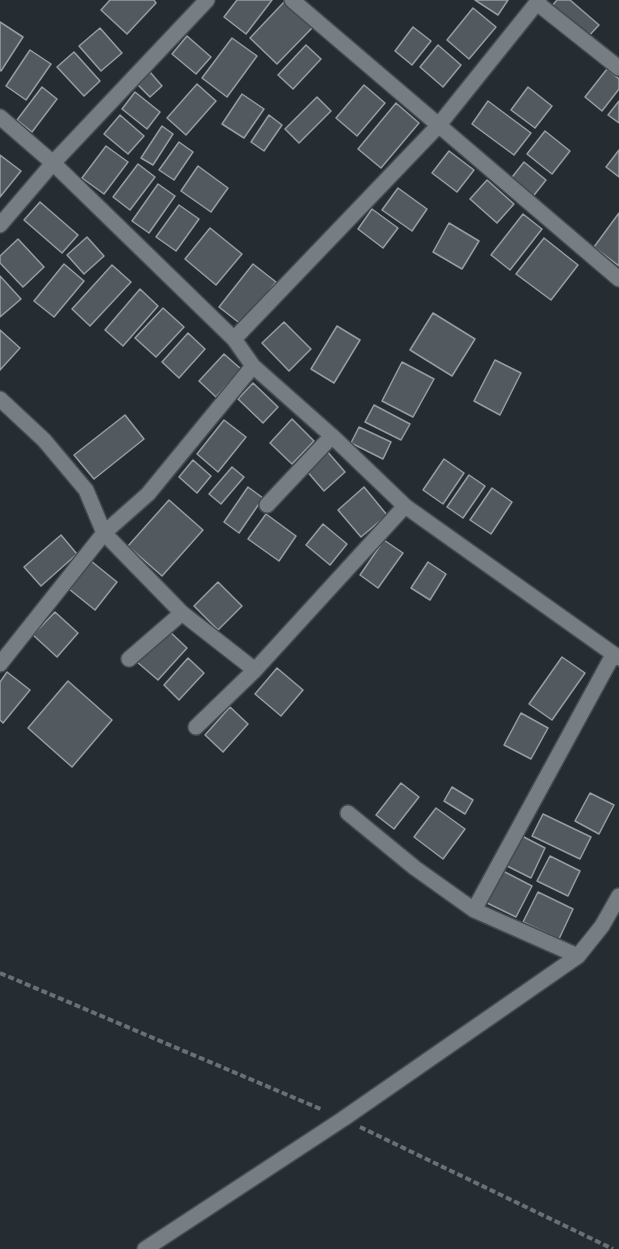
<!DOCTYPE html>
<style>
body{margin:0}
canvas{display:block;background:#262d32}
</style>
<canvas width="619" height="1249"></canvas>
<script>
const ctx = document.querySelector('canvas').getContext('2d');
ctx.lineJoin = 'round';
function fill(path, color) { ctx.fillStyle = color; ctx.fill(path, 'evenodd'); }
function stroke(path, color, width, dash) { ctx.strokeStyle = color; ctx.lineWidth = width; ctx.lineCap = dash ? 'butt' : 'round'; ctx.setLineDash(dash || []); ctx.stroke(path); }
const building = new Path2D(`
 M110 0H154L156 3 127 34 101 10Z
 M237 0H272L246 34 224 17Z
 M475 0H508L498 15Z
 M557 0H570L599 25 586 39 550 8Z
 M285 1 313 27 277 64 250 38Z
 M473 8 496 27 469 59 447 40Z
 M0 22 23 37 1 71 0 70Z
 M413 27 431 41 412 65 395 51Z
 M100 28 122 53 101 71 79 46Z
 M187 36 211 57 196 74 172 54Z
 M232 38 257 56 227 97 202 78Z
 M306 45 321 59 293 89 278 75Z
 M438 45 461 65 443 87 420 67Z
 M30 50 51 64 26 100 6 86Z
 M74 52 100 81 84 96 57 67Z
 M607 69 619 79V89L602 111 585 97Z
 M150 72 162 86 150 97 137 84Z
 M197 84 216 101 186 135 167 118Z
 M364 85 385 103 357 136 336 118Z
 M42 87 57 99 32 132 17 120Z
 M528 87 552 106 535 128 511 110Z
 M135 92 160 112 147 129 122 109Z
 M242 94 264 109 244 138 222 124Z
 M317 97 331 111 299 143 285 129Z
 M488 101 531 133 514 155 472 124Z
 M619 101V123L608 115Z
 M396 103 419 123 381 168 358 149Z
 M120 115 144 136 128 154 104 134Z
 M269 115 282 125 264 151 251 142Z
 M162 126 173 134 153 165 141 158Z
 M545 131 570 151 552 174 527 154Z
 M179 142 193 152 174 180 159 170Z
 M106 146 128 162 104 194 82 178Z
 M619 150V177L606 167Z
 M449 151 474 170 457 192 432 173Z
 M0 155 21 171 0 197Z
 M524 162 546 180 531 199 509 181Z
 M138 164 155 177 130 210 113 197Z
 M198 166 228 188 211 212 181 191Z
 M487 180 514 204 497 223 470 199Z
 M158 184 175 196 149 233 132 221Z
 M398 188 427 209 412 231 382 210Z
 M40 202 78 235 62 253 24 220Z
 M179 205 199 219 176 251 156 237Z
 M372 209 398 228 383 248 358 229Z
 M619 213V266L594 247Z
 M523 214 542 229 510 270 491 255Z
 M449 223 479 241 462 269 433 252Z
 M210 228 242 254 216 285 185 259Z
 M87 237 104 256 84 274 67 255Z
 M544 238 578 265 551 300 516 274Z
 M18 239 44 267 23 287 0 263V256Z
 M64 264 84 281 54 317 34 301Z
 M253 264 276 282 242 325 219 307Z
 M112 265 131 282 90 326 72 309Z
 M0 276 21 299 0 317Z
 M140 289 158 306 123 346 105 330Z
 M163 308 184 327 156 357 135 338Z
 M433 313 475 339 452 376 410 350Z
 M284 322 311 349 289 371 262 343Z
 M337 326 360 340 334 383 311 369Z
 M0 330 20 348 0 370Z
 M188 333 205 349 179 378 162 362Z
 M224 354 241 369 216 397 199 381Z
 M495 360 521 373 500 415 474 401Z
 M402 362 434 379 413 417 382 401Z
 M253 383 278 407 263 423 238 399Z
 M374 405 410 424 401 440 365 422Z
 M125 415 144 439 94 479 74 455Z
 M292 419 314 441 292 464 270 443Z
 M224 420 246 437 218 472 197 454Z
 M359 427 391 442 383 459 351 443Z
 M326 450 345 472 324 491 305 469Z
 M444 459 464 473 443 504 423 490Z
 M193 460 211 476 197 493 179 477Z
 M232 467 244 477 221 504 209 494Z
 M469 475 485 486 463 518 447 507Z
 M248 487 263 498 239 533 224 522Z
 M364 487 387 515 361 537 338 510Z
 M492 488 512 502 491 534 470 520Z
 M169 500 203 530 162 576 128 546Z
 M266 514 296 536 279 561 248 539Z
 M323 524 347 544 330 565 306 545Z
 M61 535 77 554 41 586 24 567Z
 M384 540 403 553 378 588 360 575Z
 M91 561 117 582 95 610 69 589Z
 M428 562 446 574 430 600 411 588Z
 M218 582 242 606 218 630 194 606Z
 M55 612 78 633 57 657 33 635Z
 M167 629 187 648 158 680 137 662Z
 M562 657 585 673 552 720 529 704Z
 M188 658 204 673 179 700 164 685Z
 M277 668 303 690 281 716 255 694Z
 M7 672 30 690 3 723 0 720V682Z
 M68 681 112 720 72 767 28 728Z
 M230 707 248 724 223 752 205 735Z
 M521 713 548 728 531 759 504 745Z
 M401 783 419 797 394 829 376 815Z
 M452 787 473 800 465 814 444 801Z
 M590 793 614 805 599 834 575 821Z
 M436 808 465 829 443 859 414 837Z
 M543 814 591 837 580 859 532 836Z
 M522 836 545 848 531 878 507 866Z
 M550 856 580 871 568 896 537 881Z
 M501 870 532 886 516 917 485 902Z
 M538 892 573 909 559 939 523 922Z`);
fill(building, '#525a5f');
stroke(building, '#959ea3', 1.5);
const minor = new Path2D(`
 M292 0 619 279
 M537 3 619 68
 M0 117 53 163 234 339 253 366 332 436 405 506 619 658
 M0 225 53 163 207 0
 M234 339 438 126 539 0
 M0 399 44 440 86 490 104 533 182 613 255 670
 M267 505 332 436
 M129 659 182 613
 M0 664 104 533 148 494 253 366
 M196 727 255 670 405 506
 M348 813 415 868 474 910 578 956
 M474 910 613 655
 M145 1249 343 1119 578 956 602 926 619 896`);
stroke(minor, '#454a4e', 18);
stroke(new Path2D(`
 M0 973 323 1110
 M360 1127 613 1249`), '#6a7074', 4, [6, 3]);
stroke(minor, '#767e84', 15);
</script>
